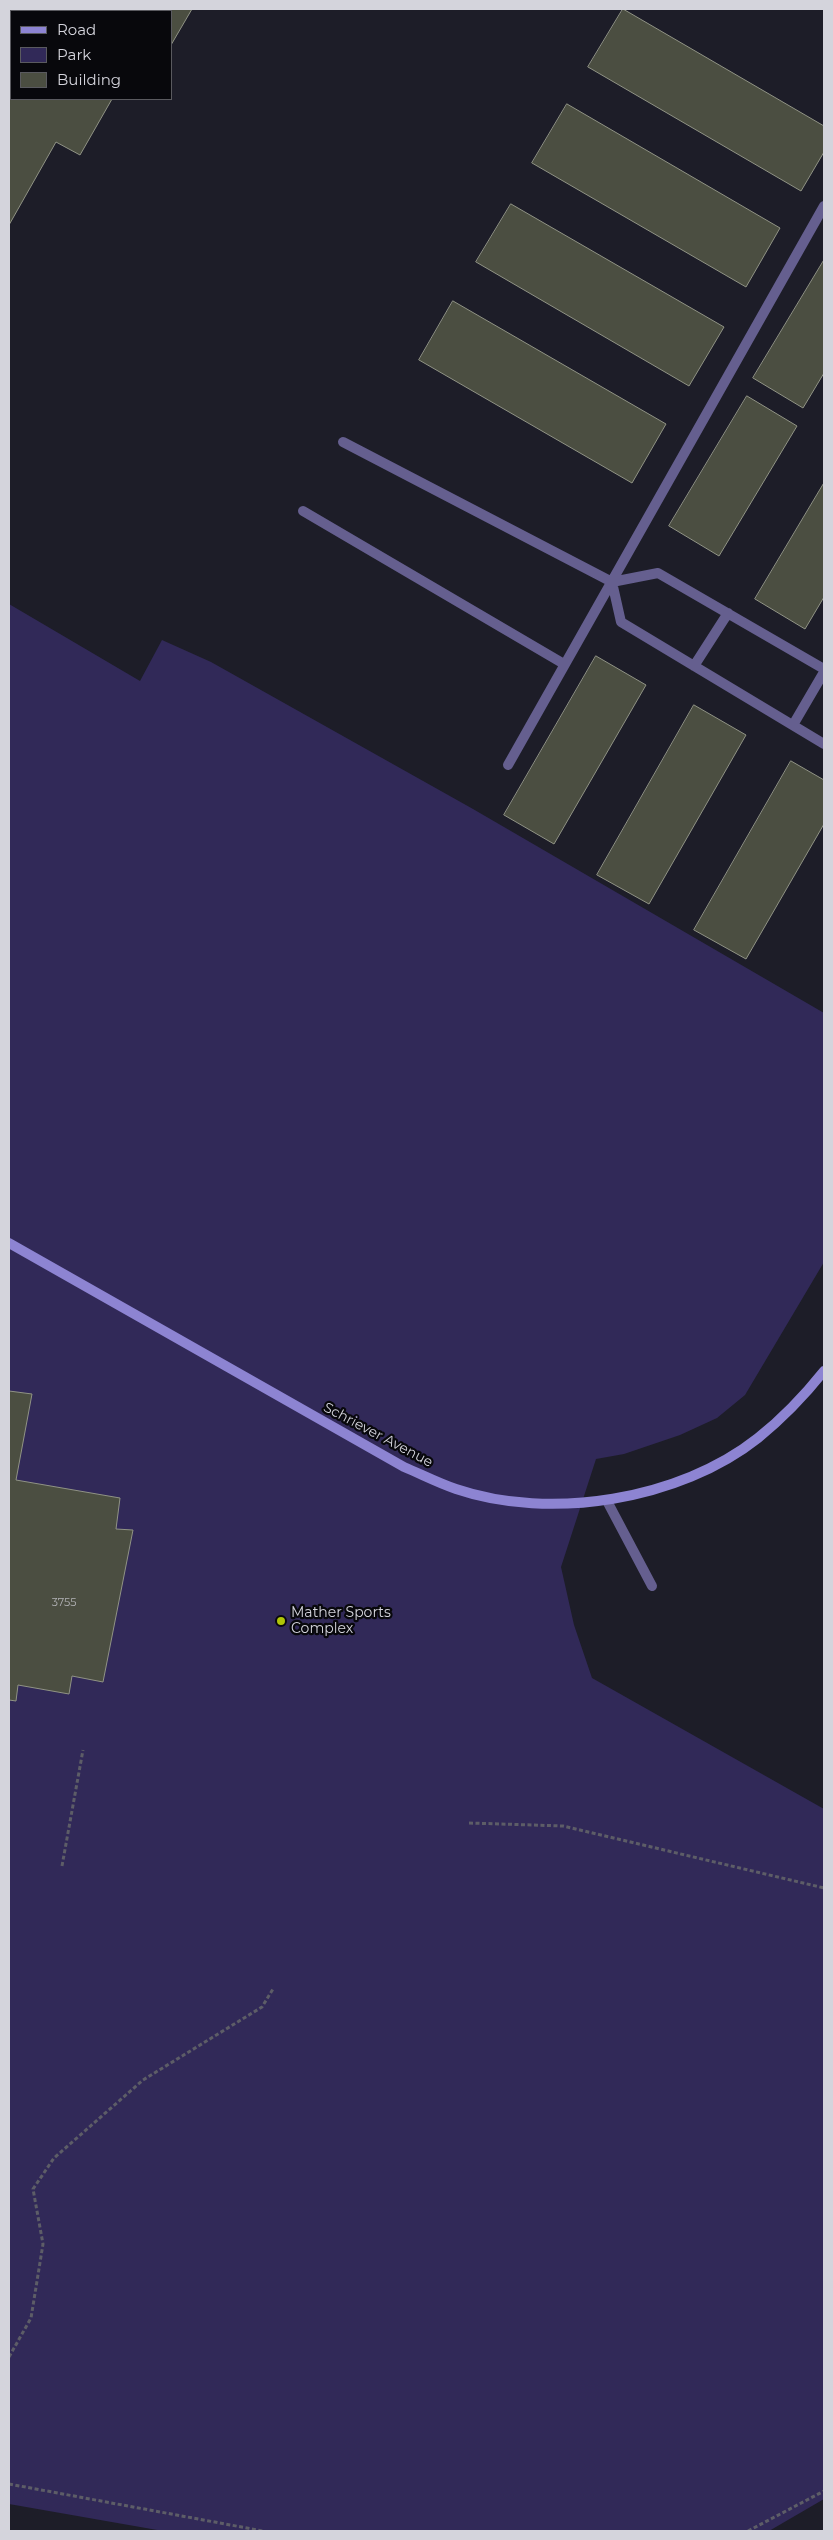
<!DOCTYPE html>
<style>
body{margin:0}
#map{position:relative;width:833px;height:2540px;overflow:hidden;background:#1d1d28;font-family:Montserrat,sans-serif}
canvas{display:block}
.frame{position:absolute;inset:0;border:10px solid #d4d4dc;pointer-events:none}
.legend{position:absolute;left:10px;top:10px;width:162px;height:90px;box-sizing:border-box;background:#08080c;border:1px solid #5a5a5f;margin:0;padding:6px 9px;list-style:none;font-size:15px;color:#d4d4dc}
.legend li{display:flex;align-items:center;gap:10px;height:25px}
.legend b{width:25px;border:1px solid #5a5a5f}
</style>
<div id="map">
<canvas width="833" height="2540"></canvas>
<div class="frame"></div>
<ul class="legend">
<li><b style="height:6px;background:#8d84d2"></b>Road</li>
<li><b style="height:14px;background:#312958"></b>Park</li>
<li><b style="height:14px;background:#4b4e41"></b>Building</li>
</ul>
</div>
<script>
const ctx = document.querySelector('canvas').getContext('2d');
ctx.lineJoin = 'round';
function fill(path, color) { ctx.fillStyle = color; ctx.fill(path, 'evenodd'); }
function stroke(path, color, width, dash) { ctx.strokeStyle = color; ctx.lineWidth = width; ctx.lineCap = dash ? 'butt' : 'round'; ctx.setLineDash(dash || []); ctx.stroke(path); }
function drawText(font, color, halo, rows, align = 'center') {
  ctx.font = font + ' Montserrat,sans-serif'; ctx.lineWidth = 4.5; ctx.setLineDash([]); ctx.textBaseline = 'middle'; ctx.strokeStyle = halo; ctx.fillStyle = color; for (const [text, x, y, turn = 0] of rows) {
    ctx.save(); ctx.translate(x, y); ctx.rotate((+turn || 0) * Math.PI / 180); ctx.textAlign = isNaN(turn) ? turn : align; if (halo) ctx.strokeText(text, 0, 0); ctx.fillText(text, 0, 0); ctx.restore();
  }
}
fill(new Path2D(`
 M9 604 140 681 162 640 211 662 473 809 824 1013V1262L745 1395 717 1418 680 1435 624 1454 596 1459 561 1567 574 1625 592 1678 824 1809V2499L769 2531H163L9 2504Z`), '#312958');
const building = new Path2D(`
 M9 9H192L171 45V11H11V99H112L80 155 56 142 9 225Z
 M623 9 824 126V152L801 191 588 67Z
 M567 104 780 228 746 287 532 163Z
 M511 204 724 327 689 386 476 262Z
 M824 260V373L803 408 753 378Z
 M453 301 666 424 632 483 419 360Z
 M747 396 797 426 719 556 669 526Z
 M824 483V597L805 629 755 599Z
 M596 656 646 685 554 844 504 815Z
 M694 705 746 735 649 904 597 875Z
 M791 761 824 780V824L746 959 694 930Z
 M9 1391 32 1394 16 1480 120 1498 116 1529 133 1530 103 1682 72 1676 69 1694 18 1685 16 1701 9 1700Z`);
fill(building, '#4b4e41');
stroke(building, '#909385', 1);
stroke(new Path2D(`
 M469 1823 563 1826 824 1888
 M62 1866 83 1750
 M9 2357 31 2318 43 2244 33 2189 54 2158 143 2080 262 2007 273 1989
 M9 2484 263 2531
 M748 2531 824 2491`), '#5d5d67', 3, [4, 2.5]);
stroke(new Path2D(`
 M343 442 612 582 658 573 824 669
 M303 511 564 664
 M612 582 621 622 824 744
 M694 666 728 613
 M793 725 824 672
 M508 765 824 206
 M607 1501 652 1586`), '#655f8f', 10);
stroke(new Path2D(`
 M9 1243 404 1467C421 1474 438 1483 456 1489 550 1521 680 1500 758 1438 783 1418 804 1396 824 1371`), '#8d84d2', 10);
for (const [x, y, r, color] of [
 [281,1621,5,"#afc507"]
]) { const dot = new Path2D(); dot.arc(x, y, r, 0, 2 * Math.PI); ctx.fillStyle = color; ctx.fill(dot); stroke(dot, '#08080c', 2); }
drawText('11px', '#b2b2b5', null, [
 ["3755",64,1603]
]);
drawText('14px', '#d4d4dc', '#08080c', [
 ["Schriever Avenue",378,1435,28]
]);
drawText('14px', '#d4d4dc', '#08080c', [
 ["Mather Sports",291,1613],
 ["Complex",291,1629]
], 'left');
</script>
